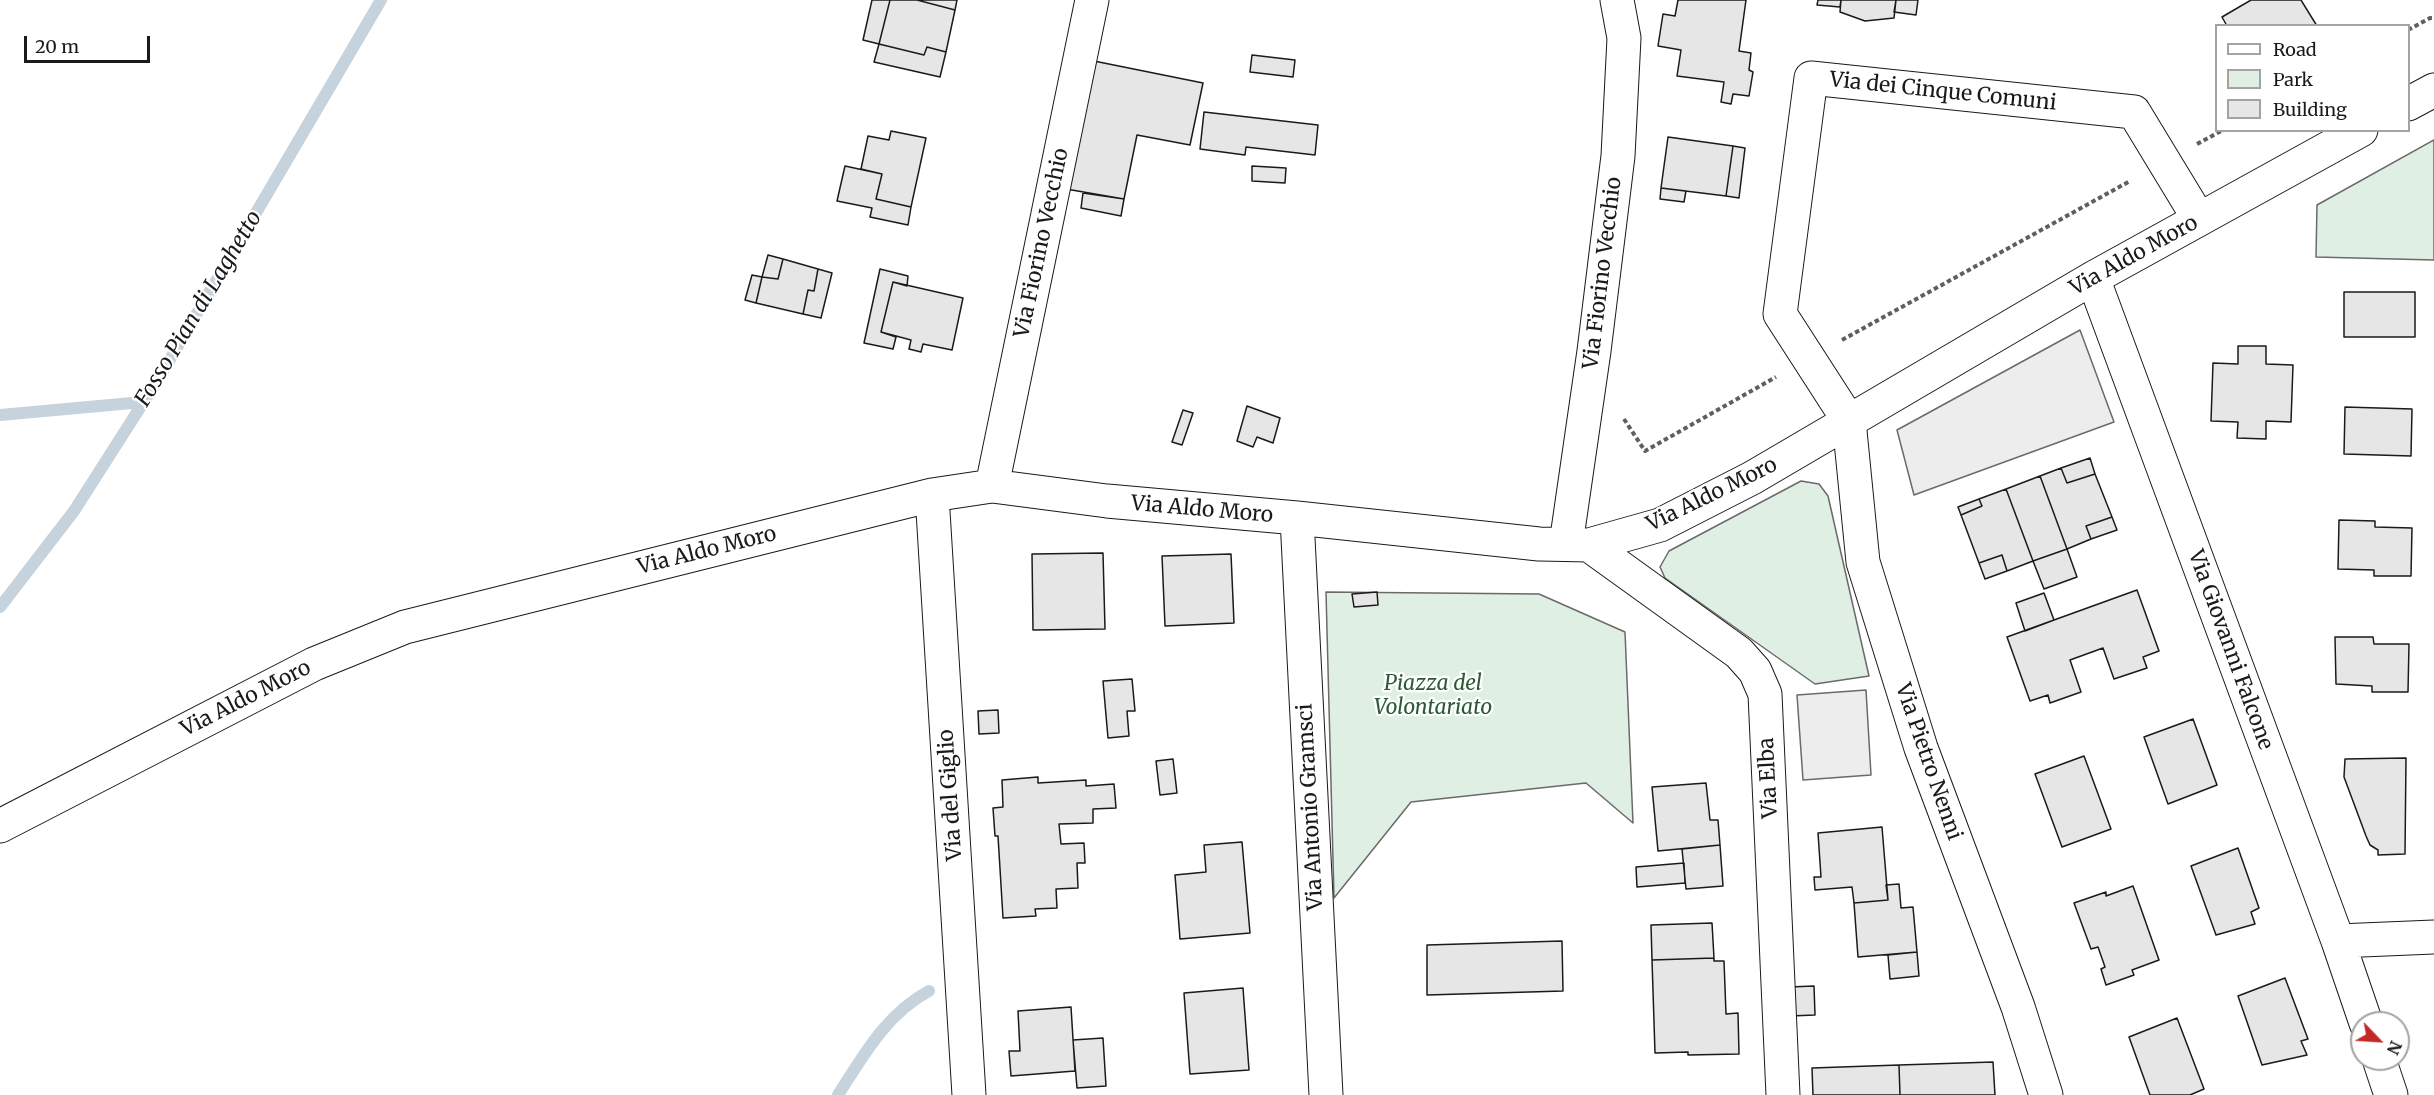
<!DOCTYPE html>
<style>
body{margin:0}
#map{position:relative;width:2434px;height:1095px;overflow:hidden;background:#fff;font-family:Merriweather,serif}
canvas{display:block}
.legend{position:absolute;left:2215px;top:24px;width:195px;height:108px;box-sizing:border-box;background:#fff;border:2px solid #a3a3a3;margin:0;padding:8px 10px;list-style:none;font-size:18px;color:#1a1a1a}
.legend li{display:flex;align-items:center;gap:12px;height:30px}
.legend b{width:30px;border:2px solid #a3a3a3}
.north{position:absolute;left:2350px;top:1011px;width:60px;height:60px;box-sizing:border-box;background:#fff;border:2px solid #a3a3a3;border-radius:50%;rotate:115deg;font-size:16px;font-weight:700;line-height:24px;text-align:center;color:#1a1a1a}
.north::after{content:'';display:block;margin:auto;width:21px;height:27px;background:#c62828;clip-path:polygon(50% 0,100% 100%,50% 72%,0 100%)}
.scale{position:absolute;left:24px;top:36px;width:126px;height:27px;box-sizing:border-box;border:3px solid #1a1a1a;border-top:0;padding-left:8px;font-size:18px;line-height:21px;white-space:nowrap;color:#1a1a1a;-webkit-text-stroke:4px #fff;paint-order:stroke}
</style>
<div id="map">
<canvas width="2434" height="1095"></canvas>
<ul class="legend">
<li><b style="height:8px;background:#fff"></b>Road</li>
<li><b style="height:16px;background:#e0efe3"></b>Park</li>
<li><b style="height:16px;background:#e6e6e6"></b>Building</li>
</ul>
<div class="north">N</div>
<div class="scale">20 m</div>
</div>
<script>
const ctx = document.querySelector('canvas').getContext('2d');
ctx.lineJoin = 'round';
function fill(path, color) { ctx.fillStyle = color; ctx.fill(path, 'evenodd'); }
function stroke(path, color, width, dash) { ctx.strokeStyle = color; ctx.lineWidth = width; ctx.lineCap = dash ? 'butt' : 'round'; ctx.setLineDash(dash || []); ctx.stroke(path); }
function drawText(font, color, halo, rows, align = 'center') {
  ctx.font = font + ' Merriweather,serif'; ctx.lineWidth = 4.5; ctx.setLineDash([]); ctx.textBaseline = 'middle'; ctx.strokeStyle = halo; ctx.fillStyle = color; for (const [text, x, y, turn = 0] of rows) {
    ctx.save(); ctx.translate(x, y); ctx.rotate((+turn || 0) * Math.PI / 180); ctx.textAlign = isNaN(turn) ? turn : align; if (halo) ctx.strokeText(text, 0, 0); ctx.fillText(text, 0, 0); ctx.restore();
  }
}
const green = new Path2D(`
 M2434 140V260L2316 257 2317 205Z
 M1801 481 1819 484 1828 496 1869 676 1815 684 1665 578 1660 567 1669 551Z
 M1326 592 1539 594 1625 632 1633 823 1586 783 1411 802 1334 898Z`);
fill(green, '#e0efe3');
stroke(green, '#6a6a6a', 1.5);
const parking = new Path2D(`
 M2080 330 2114 422 1914 495 1897 430Z
 M1866 690 1871 775 1803 780 1797 695Z`);
fill(parking, '#ededed');
stroke(parking, '#6a6a6a', 1.5);
stroke(new Path2D(`
 M0 415 143 402
 M0 607 74 511 159 378 381 0
 M838 1095C863 1056 887 1013 929 991`), '#c6d2dc', 12);
const building = new Path2D(`
 M872 0H890L879 44 863 40Z
 M890 0H917L955 10 946 52 927 47 924 55 879 44Z
 M917 0H957L955 10Z
 M1678 0H1746L1739 51 1751 53 1749 70 1753 72 1749 96 1733 94 1731 104 1721 102 1724 82 1677 76 1681 50 1658 46 1663 14 1675 16Z
 M1818 0H1841L1840 7 1817 5Z
 M1841 0H1896L1894 18 1865 21 1840 12Z
 M1896 0H1918L1916 15 1894 12Z
 M2251 0H2301L2317 26H2227L2222 17Z
 M879 44 924 55 927 47 946 52 940 77 874 62Z
 M1252 55 1295 60 1293 77 1250 72Z
 M1094 61 1203 83 1190 145 1137 135 1124 199 1066 189Z
 M1204 112 1318 125 1315 155 1246 147 1245 155 1200 149Z
 M891 131 926 138 911 207 876 199 882 174 861 169 868 136 889 140Z
 M1668 137 1733 146 1726 196 1661 188Z
 M1733 146 1745 148 1739 198 1726 196Z
 M845 166 882 174 876 199 911 207 908 225 870 217 872 208 837 201Z
 M1252 166 1286 168 1285 183 1252 181Z
 M1661 188 1686 191 1684 202 1660 199Z
 M1083 193 1124 199 1121 216 1081 208Z
 M768 255 783 259 778 279 762 277Z
 M783 259 818 269 814 291 808 290 803 314 756 303 762 277 778 279Z
 M818 269 832 273 821 318 803 314 808 290 814 291Z
 M880 269 908 276 907 286 893 282 881 332 896 337 893 349 864 343Z
 M752 275 762 277 756 303 745 300Z
 M893 282 963 298 952 350 923 344 921 352 909 349 911 340 881 332Z
 M2344 292H2415V337H2344Z
 M2238 346H2266V364L2293 365 2291 422 2266 421V439L2237 438 2238 422 2211 421 2213 363 2238 364Z
 M1247 406 1280 418 1273 443 1257 437 1253 447 1237 441Z
 M2345 407 2412 409 2411 456 2344 454Z
 M1183 410 1193 413 1182 445 1172 442Z
 M2090 458 2095 474 2067 483 2061 468Z
 M2061 468 2067 483 2095 474 2112 517 2086 526 2091 539 2067 549 2040 476Z
 M2040 476 2067 549 2033 561 2006 489Z
 M2006 489 2033 561 2007 571 2002 555 1979 563 1961 515 1982 506 1979 499Z
 M1979 499 1982 506 1961 515 1958 507Z
 M2112 517 2117 530 2091 539 2086 526Z
 M2339 520 2375 521V527L2412 528 2411 576H2374V570L2338 569Z
 M2067 549 2077 577 2044 589 2033 561Z
 M1103 553 1105 629 1033 630 1032 554Z
 M1231 554 1234 623 1165 626 1162 556Z
 M2002 555 2007 571 1985 579 1979 563Z
 M2137 590 2159 651 2143 657 2147 668 2114 679 2103 648 2070 660 2081 692 2050 703 2048 695 2030 701 2007 637Z
 M1377 592 1378 605 1354 607 1352 594Z
 M2044 593 2054 620 2025 631 2016 603Z
 M2335 637H2373L2374 644H2409L2408 692H2372V686L2336 684Z
 M1132 679 1135 711H1127L1129 736 1108 738 1103 681Z
 M998 710 999 733 979 734 978 711Z
 M2193 719 2217 785 2168 804 2144 737Z
 M2084 756 2111 829 2062 847 2035 774Z
 M2406 758 2405 854 2378 855V850L2370 845 2366 836 2344 777 2345 759Z
 M1173 759 1177 793 1160 795 1156 761Z
 M1038 777V783L1086 780V786L1114 784 1116 808 1093 809V823L1059 824 1061 844 1084 843 1085 863H1077L1078 888 1056 889 1057 908 1035 909 1036 916 1003 918 998 836H995L993 808 1003 807 1002 780Z
 M1706 783 1710 820H1718L1720 845 1658 851 1652 787Z
 M1882 827 1888 900 1854 903 1852 887 1815 890 1814 877H1821L1818 833Z
 M1242 842 1250 933 1180 939 1175 875 1206 872 1204 845Z
 M1720 845 1723 886 1686 889 1682 849Z
 M2238 848 2259 908 2251 912 2255 924 2216 935 2191 866Z
 M1684 863 1685 883 1637 887 1636 867Z
 M1899 884 1901 908 1913 907 1917 952 1858 957 1854 903 1888 900 1886 885Z
 M2133 886 2159 960 2132 970 2134 975 2106 985 2101 969 2105 967 2098 947 2091 949 2074 903 2106 892V896Z
 M1712 923 1714 958 1652 960 1651 925Z
 M1562 941 1563 991 1427 995V945Z
 M1917 952 1919 976 1890 979 1888 955Z
 M1714 958V961H1724L1726 1014 1738 1013 1739 1054 1688 1055V1052L1655 1053 1652 960Z
 M2285 978 2308 1039 2301 1041 2307 1055 2262 1065 2238 996Z
 M1814 986 1815 1015 1790 1016 1789 987Z
 M1243 988 1249 1070 1190 1074 1184 993Z
 M1071 1007 1075 1071 1011 1076 1009 1051H1020L1018 1011Z
 M2177 1018 2204 1089 2190 1095H2150L2129 1037Z
 M1103 1038 1106 1086 1077 1088 1073 1040Z
 M1993 1062 1995 1095H1900L1899 1065Z
 M1899 1065 1900 1095H1813L1812 1068Z`);
fill(building, '#e6e6e6');
stroke(building, '#1a1a1a', 1.5);
const minor = new Path2D(`
 M2408 104 2434 90
 M2093 278 2338 941 2366 1023
 M992 486 1092 0
 M932 495 969 1095
 M1297 518 1326 1095
 M1566 544 1594 351 1618 156 1624 38 1617 0
 M1589 545 1739 653 1755 671 1765 694 1783 1095
 M0 826 314 664 405 627 932 495 992 486 1107 501 1297 518 1539 544 1589 545 1660 525 1752 478 2093 278 2361 130
 M2338 941 2434 937
 M2379 1059 2391 1095
 M2046 1095 2018 1007 1921 748 1863 562 1849 421 1780 314 1811 78 2134 112 2199 219`);
stroke(minor, '#1a1a1a', 35);
stroke(new Path2D(`
 M2408 30 2430 18H2434
 M2197 144 2223 130
 M1842 340 2130 181
 M1624 419 1645 451 1776 377`), '#5f5f5f', 4, [4.5, 3]);
stroke(minor, '#fff', 33);
drawText('21px', '#1a1a1a', '#fff', [
 ["Via dei Cinque Comuni",1943,92,6],
 ["Via Fiorino Vecchio",1042,243,-78],
 ["Via Aldo Moro",2134,256,-29],
 ["Via Fiorino Vecchio",1603,273,-83],
 ["Via Aldo Moro",1712,495,-26],
 ["Via Aldo Moro",1202,510,5],
 ["Via Aldo Moro",707,551,-14],
 ["Via Giovanni Falcone",2230,650,70],
 ["Via Aldo Moro",246,699,-27],
 ["Via Pietro Nenni",1928,762,71],
 ["Via Elba",1769,778,-93],
 ["Via del Giglio",951,795,-94],
 ["Via Antonio Gramsci",1311,807,-93]
]);
drawText('italic 21px', '#2b5a34', '#fff', [
 ["Piazza del",1433,684],
 ["Volontariato",1433,708]
]);
drawText('italic 22px', '#1a1a1a', '#fff', [
 ["Fosso Pian di Laghetto",199,309,-59]
]);
</script>
